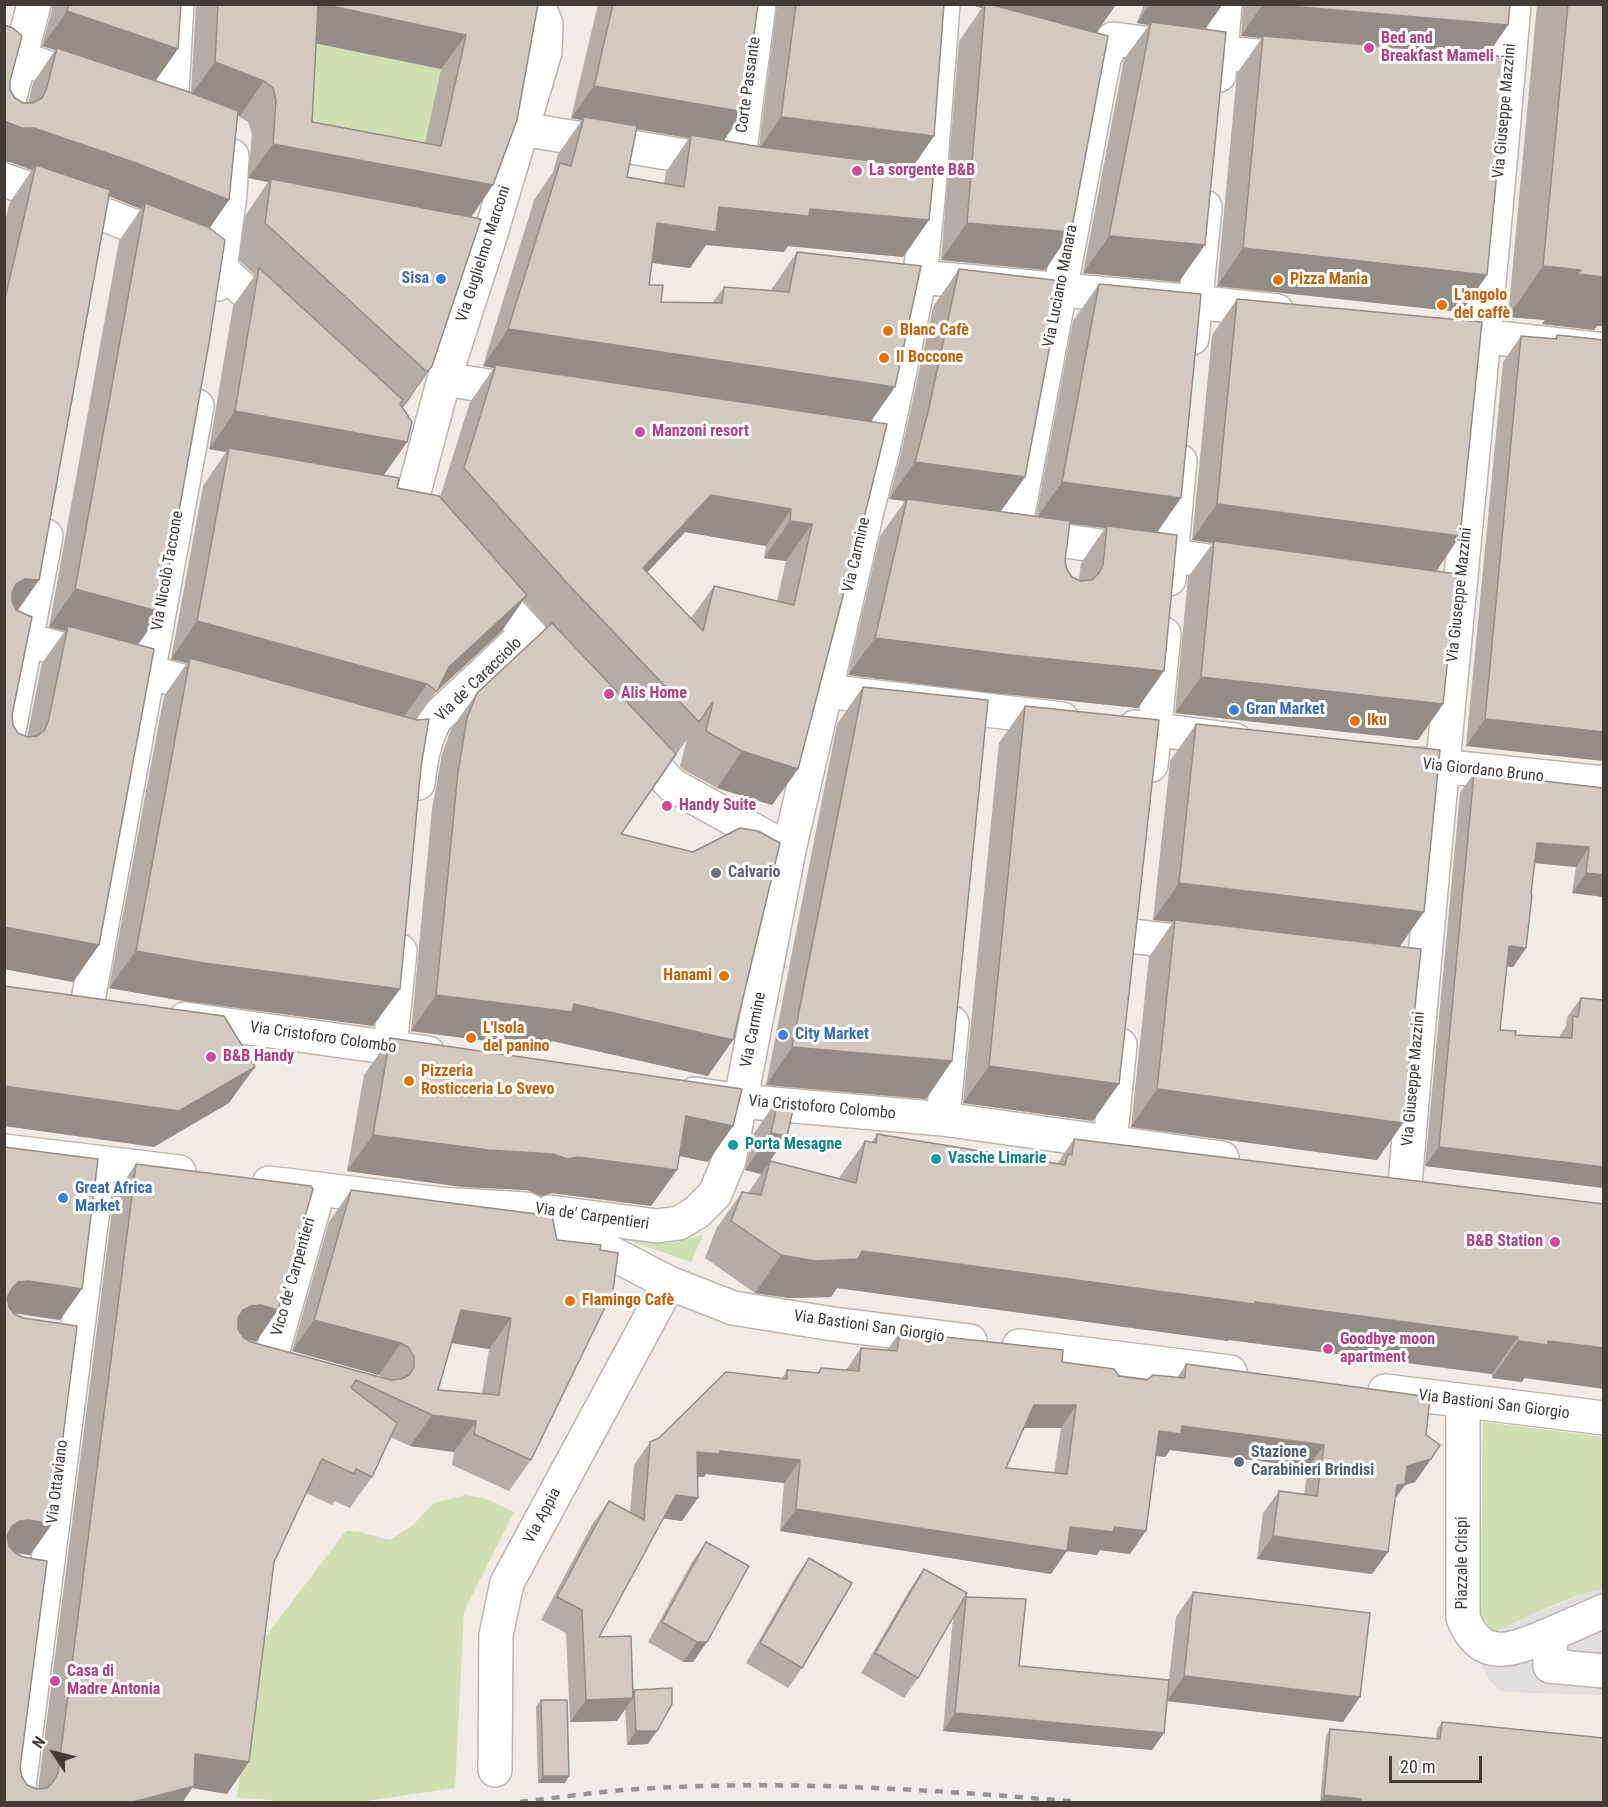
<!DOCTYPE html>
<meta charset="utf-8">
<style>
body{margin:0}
#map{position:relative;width:1608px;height:1807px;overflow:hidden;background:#f0ece5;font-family:"Roboto Condensed",sans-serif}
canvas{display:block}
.frame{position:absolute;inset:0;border:6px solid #423c35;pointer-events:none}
.north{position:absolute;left:24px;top:1723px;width:60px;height:60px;-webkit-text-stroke:4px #fff;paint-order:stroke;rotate:305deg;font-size:16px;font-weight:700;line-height:24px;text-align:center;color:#423c35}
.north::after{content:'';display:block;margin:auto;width:21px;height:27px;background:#423c35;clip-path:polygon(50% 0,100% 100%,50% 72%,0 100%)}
.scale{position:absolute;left:1389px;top:1756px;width:93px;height:27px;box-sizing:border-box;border:3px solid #423c35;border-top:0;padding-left:8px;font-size:18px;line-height:21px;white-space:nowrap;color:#423c35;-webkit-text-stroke:4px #fff;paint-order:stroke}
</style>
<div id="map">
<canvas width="1608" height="1807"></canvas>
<div class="frame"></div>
<div class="north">N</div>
<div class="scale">20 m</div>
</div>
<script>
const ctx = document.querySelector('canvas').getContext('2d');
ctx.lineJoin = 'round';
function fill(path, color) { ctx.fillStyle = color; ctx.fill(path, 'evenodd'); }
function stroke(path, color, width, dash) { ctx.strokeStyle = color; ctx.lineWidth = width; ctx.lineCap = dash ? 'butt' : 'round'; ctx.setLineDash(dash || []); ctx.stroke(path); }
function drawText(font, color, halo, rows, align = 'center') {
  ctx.font = font + ' "Roboto Condensed",sans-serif'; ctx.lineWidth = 6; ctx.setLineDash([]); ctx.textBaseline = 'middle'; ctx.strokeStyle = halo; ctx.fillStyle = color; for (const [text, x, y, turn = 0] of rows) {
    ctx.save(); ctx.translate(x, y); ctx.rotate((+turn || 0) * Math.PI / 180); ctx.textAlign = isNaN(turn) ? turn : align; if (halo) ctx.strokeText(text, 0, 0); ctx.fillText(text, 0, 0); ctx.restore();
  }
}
fill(new Path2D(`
 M294 39 441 69 417 181 287 157Z
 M613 1235 671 1243 703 1235 691 1262Z
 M1483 1422 1603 1437V1589C1562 1598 1523 1619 1484 1637L1488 1624 1480 1629Z
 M465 1495 487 1499 514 1512 464 1611 455 1788 360 1802H274L272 1800 237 1798 256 1649 346 1531 360 1532 390 1540 412 1526 434 1503Z`), '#d0e0b2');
fill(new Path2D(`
 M1603 1589V1695L1503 1692 1490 1681 1481 1665 1480 1648 1484 1637 1527 1617 1589 1592Z`), '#e1dfdd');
const minor = new Path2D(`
 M4 53 88 81
 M1219 75 1225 4
 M171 109 177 4
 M4 120 34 4
 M522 129 722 162
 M738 165 759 4
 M4 180 105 215 191 248 221 269 276 320
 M920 277 1195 302 1277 311
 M218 284 230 194 232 156
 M1462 334 1604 350
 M1192 338 1205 207
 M444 379 526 392
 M411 503 444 379 488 243 545 52 546 24 538 4
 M1014 534 1104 59 1113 39 1221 53 1294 59
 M1022 535 1245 566
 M1169 579 1180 461
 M482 582 565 673
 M4 634 220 691
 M826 691 1062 719
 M1135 727 1235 740
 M631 742 672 785 789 850
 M4 756 46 536
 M1420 764 1604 783
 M1151 765 1164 634
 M418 783C421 759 424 739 436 718L527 633
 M1131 936 1207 945
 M87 1006 197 406
 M185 1019 428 1053
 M390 1047 400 951
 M695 1094 739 1101 943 1119 1222 1158
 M943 1119 952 1023
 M1110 1142 1120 1045
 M4 1151 179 1172
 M269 1183 440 1204 526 1209 669 1283 733 1308 833 1324 970 1341
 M1405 1185C1437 791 1481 398 1514 4
 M550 1212 657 1226 679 1223 697 1212 715 1194 729 1160 789 850 866 515 884 445 920 277 929 189 943 4
 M1019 1346 1230 1372
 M269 1364 319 1189
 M1385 1391 1604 1418
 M1463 1401V1618C1482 1665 1515 1649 1551 1634
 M1604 1611 1551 1634 1550 1666 1604 1671
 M495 1770 496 1635 507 1583 669 1283
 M17 1802 99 1162`);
stroke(minor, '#bdb5ac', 36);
stroke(minor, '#fff', 33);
stroke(new Path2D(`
 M520 1802C554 1798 589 1793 624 1790 775 1779 928 1789 1079 1802`), '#949494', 4.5, [8, 8]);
fill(new Path2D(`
 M52 4H181L156 81 191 93 196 4H538L493 185 471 217 432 366 402 408 407 442 384 475 397 488 440 497 470 402 494 368 483 366 534 200 553 172 558 154 582 120 571 118 598 4H758L724 141 759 147 777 4H944L934 136 913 166 929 220 903 257 788 246 784 252 706 245 690 268 652 263 649 285 661 302 712 303 724 287 771 290 797 252 895 387 871 421 843 598 798 769 772 805 717 788 684 770 680 766 687 739 621 834 708 1076 552 1041 547 1049 411 1031 432 809 442 754 451 729 477 693 547 627 523 600 501 632 435 693 416 720 421 767 400 989 373 1026 178 1000 109 988 164 696 187 663 171 659 203 486 226 452 209 449 233 306 255 275 239 260 245 216 268 182 248 178 252 134 248 122 237 115 229 200 209 228 138 645 99 945 73 982 4 969V224L10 202 32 170 10 162H4V25L10 81V90L15 98 23 103H28L33 83 55 50 42 46 52 9ZM316 43 441 69 425 143 312 122ZM636 129 689 138 666 172 664 183 627 177ZM109 196 141 209 119 241 49 627 65 631 42 663 27 737 18 733 13 725 12 715 18 610 39 580ZM685 532 766 546 764 558 786 561 777 601 714 586 691 618 647 572Z
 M968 4H1116L1096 33 1071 232 1045 270 941 260 959 41 982 8Z
 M1144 4H1223L1205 29 1179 282 1083 273 1124 59 1149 25 1137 23Z
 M1243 4H1510L1508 25 1487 55V275L1461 312 1217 286 1237 73 1262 38 1241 36Z
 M1537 4H1604L1597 326 1594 330 1542 324 1545 320 1508 317Z
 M959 269 1025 477 1001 511 1036 516 1073 321 1099 284 1181 498 1157 532 1138 708 985 692 848 675 880 536 905 501 889 499 902 449 933 307ZM1070 524 1105 528 1081 563 1079 580 1072 577 1067 570 1065 561Z
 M1237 299 1460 536 1436 571 1443 704 1418 740 1175 713 1188 577 1213 543 1192 540 1212 335Z
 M1557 335 1604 340V761L1466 746 1503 362 1521 336 1554 339Z
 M863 687 952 1061 926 1099 766 1085 837 724Z
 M1025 706 1093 1121 963 1103 999 743Z
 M1196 724 1399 947 1403 1123 1377 1160 1131 1127 1149 957 1173 922 1153 920 1170 761Z
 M1474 773 1604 788V897L1572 893 1576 867 1535 863 1531 894 1526 948 1513 967 1507 966 1500 1030 1515 1035 1559 1037 1566 1026 1567 1017 1581 998 1604 1000V1188L1425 1166 1460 793Z
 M390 1038 708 1162 679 1156 677 1170 651 1206 552 1193 541 1196 527 1190 463 1187 347 1171 364 1075Z
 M779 1097 787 1136 761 1174 745 1170 753 1135Z
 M877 1134 1057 1164 1074 1139 1604 1204 1524 1378 1522 1382 1492 1378V1374L1229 1340 1228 1341 837 1288 831 1297 789 1298 755 1293 705 1258 716 1229 742 1192 748 1193 770 1161 839 1178 865 1141 872 1142Z
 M4 1147 60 1320 14 1313 52 1524 30 1555 14 1553 20 1768 22 1777 27 1785 38 1789 114 1195 136 1164 256 1342 246 1339 251 1342 384 1378 379 1375 292 1351 329 1222 351 1190 552 1216 531 1460 509 1491 452 1465 454 1452 410 1446 390 1437 372 1477 350 1508 335 1501 332 1505 306 1493 274 1562 227 1794 192 1788 182 1803H4ZM451 1343 489 1349 482 1393 438 1390Z
 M900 1332 1062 1362 1119 1376 1147 1380 1177 1378 1186 1364 1426 1435 1431 1459 1415 1482 1405 1485 1395 1498 1388 1552 1372 1574 1257 1559 1263 1513 1279 1491 1304 1495 1308 1467 1170 1450 1165 1457 1156 1456 1130 1554 1100 1550 1097 1555 1066 1551 1051 1574 780 1531 784 1483 706 1474 704 1477H697L682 1521 663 1518 599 1637 633 1692 634 1690 648 1744 627 1745 625 1709 617 1721 570 1722 566 1633 541 1620 593 1523 609 1501 630 1512 634 1465 650 1442 782 1379 787 1370 818 1373 821 1368 846 1370 861 1348 887 1350ZM1024 1428H1061L1054 1473 1006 1468Z
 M706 1542 749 1566 693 1662H683L648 1642 692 1562Z
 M809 1558 802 1668 788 1688 746 1663 795 1578Z
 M924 1569 961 1603 966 1597 1019 1666 1168 1688 1176 1617 1193 1592 1343 1722 1167 1701 1164 1733 1152 1750 943 1731 953 1617 918 1678 904 1698 861 1673 910 1589Z
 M541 1700 565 1783H538L536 1707Z
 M1442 1722 1604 1803 1320 1802 1326 1736 1330 1729 1436 1739 1437 1729Z`), '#b5ada4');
fill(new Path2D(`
 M317 4H322L466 35 441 69 294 39Z
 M968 4H984L982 8Z
 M985 4H1112L1116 5 1093 37Z
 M1150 4H1223L1203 32 1151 22 1149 25 1137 23Z
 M1263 4H1267L1508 25 1486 57 1263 36 1262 38 1241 36Z
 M67 11 178 49 154 83 57 48 55 50 42 46Z
 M215 62 264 81 240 116 190 96Z
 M594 86 744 112 722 143 691 135 689 138 583 120 584 117 582 120 571 118Z
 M781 117 934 136 912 168 759 149Z
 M4 121 34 128 136 163 229 200 205 235 145 203 141 209 111 197 34 171 36 165 32 170 10 162H4Z
 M273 144 493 185 469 220 271 179 268 182 248 178Z
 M719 207 810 209 929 220 903 257 788 246 784 252 706 245 690 268 632 260 657 223Z
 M967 223 1071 232 1045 270 941 260Z
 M1109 236 1205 245 1179 282 1083 273Z
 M1243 248 1487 275 1461 312 1217 286Z
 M1543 266 1581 270 1604 277V326H1597L1594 330 1542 324 1545 320 1508 317Z
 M508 329 895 387 869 424 496 365 494 368 483 366Z
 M432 366 406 404 401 409 427 372Z
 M403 400 378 436 407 442 381 479 229 448 226 452 209 449 235 411Z
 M915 462 1025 477 999 514 907 499 905 501 889 499Z
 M1062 482 1181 498 1155 535 1107 526 1105 528 1036 519Z
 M711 495 791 509 766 546 685 532 617 605 643 568Z
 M1217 504 1460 536 1435 573 1214 541 1213 543 1192 540Z
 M790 521 812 524 786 561 764 558Z
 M25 579 39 580 13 617 4 601 16 584Z
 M75 589 161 612 135 649 68 626 65 631 49 627Z
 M527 595 501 632 435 693 449 667Z
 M197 621 427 684 401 721 190 658 187 663 171 659Z
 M875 638 1164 671 1138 708 985 692 848 675Z
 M1201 677 1443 704 1418 740 1175 713Z
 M1485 719 1604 732V761L1466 746Z
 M742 751 798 769 772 805 717 788Z
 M1537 843 1589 847 1576 867 1524 862Z
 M1586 873 1604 875V897L1572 893Z
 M1179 883 1424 912 1398 949 1175 920 1173 922 1153 920Z
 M4 927 99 945 73 982 4 969Z
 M1509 946 1526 948 1513 967 1495 965Z
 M136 951 400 989 373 1026 178 1000 109 988Z
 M436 995 574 1004 733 1040 708 1076 552 1041 547 1049 411 1031Z
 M792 1047 952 1061 926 1099 766 1085Z
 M989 1066 1119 1084 1093 1121 963 1103Z
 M255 1067 229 1103 154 1147 4 1126V1086Z
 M1157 1089 1403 1123 1377 1160 1131 1127Z
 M686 1116 733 1126 708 1162 660 1152Z
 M771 1133 787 1136 761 1174 745 1170Z
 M373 1135 553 1154 677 1170 651 1206 552 1193 541 1196 527 1190 463 1187 347 1171Z
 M1439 1147 1604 1167V1188L1425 1166Z
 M862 1251 1255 1302 1518 1337 1492 1374 1229 1340 1228 1341 837 1288 831 1297 789 1298 755 1293 781 1255Z
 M28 1281 82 1289 60 1320 6 1312 4 1298 12 1288 18 1282Z
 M261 1305 278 1310 256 1342 239 1337 221 1341 243 1310 251 1306Z
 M461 1310 511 1318 489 1349 439 1341Z
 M314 1320 401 1343 379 1375 292 1351Z
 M1518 1341H1548L1604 1348V1389L1524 1378 1522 1382 1492 1378Z
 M1034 1405H1076L1061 1428H1018Z
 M432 1415 476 1421 454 1452 410 1446Z
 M1182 1426 1324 1445 1308 1467 1170 1450 1165 1457 1143 1454 1159 1431Z
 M720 1451 800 1460 784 1483 706 1474 704 1477 681 1475 697 1452Z
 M1431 1459 1415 1482 1405 1485 1389 1507H1381L1407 1466Z
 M676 1495 698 1498 682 1521 660 1518Z
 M796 1509 1070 1527H1114L1146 1531 1130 1554 1100 1550 1097 1555 1067 1551 1051 1574 780 1531Z
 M29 1520 52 1524 30 1555 7 1551 4 1537 12 1526 20 1521Z
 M1273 1536 1388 1552 1372 1574 1257 1559Z
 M697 1642H707L693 1662H683Z
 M1184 1676 1360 1697 1343 1722 1167 1701Z
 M633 1698 617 1721 570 1722 586 1700Z
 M955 1713 1164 1733 1152 1750 943 1731Z
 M636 1731H657L648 1744 627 1745Z
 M195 1754 249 1762 227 1794 192 1788 182 1803H129Z
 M543 1776H569L565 1783H538Z
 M1324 1795 1361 1799 1358 1803 1320 1802Z`), '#948d86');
const building = new Path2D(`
 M69 4H181L178 49 67 11Z
 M218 4H318L312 122 441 146 466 35 322 4H538L517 120 493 185 273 144 276 100 273 88 264 81 215 62Z
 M613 4H758L744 112 594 86Z
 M796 4H944L934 136 781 117Z
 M985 4H989L1108 36 1071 232 967 223Z
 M1267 4H1510L1508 25Z
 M1568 4H1604V277L1577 274 1581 270 1543 266Z
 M1151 22 1226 32 1205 245 1109 236Z
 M4 25 13 28 22 36 10 81V90L15 98 23 103H33L42 98 46 90 57 48 189 92 238 111 229 200 136 163 34 128H22L4 121Z
 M1263 36 1508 57 1487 275 1243 248Z
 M584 117 637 126 627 177 684 187 691 135 761 147 934 169 929 220 810 209 809 216 719 207 716 232 657 223 649 285H663L661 302 722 303 724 287 789 292 797 252 921 266 895 387 508 329 560 163 571 166Z
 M36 165 110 190 39 580 25 579 16 584 12 593V601L16 610 32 617 12 715 13 725 18 733 27 737 37 736 44 731 48 722 68 626 154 649 99 945 4 927V303Z
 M271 179 481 219 432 366 427 372 265 223Z
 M145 203 208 227 225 240 209 343 161 612 75 589Z
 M259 268 403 400 400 404 412 422 407 442 235 411Z
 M959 269 1062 281 1025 477 915 462 928 412Z
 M1099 284 1201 294 1181 498 1062 482Z
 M1237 299 1482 322 1460 536 1217 504Z
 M1557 335 1604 340V732L1485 719 1521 336 1557 339Z
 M496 365 887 424 846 592H844L798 769 742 751 709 733 706 730 713 702 699 722 567 583 464 468ZM711 495 791 509 790 521 812 524 794 605 714 586 703 631 643 568Z
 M229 448 399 478 397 488 439 496 527 595 449 667 437 691 427 684 197 621Z
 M907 499 1070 521 1065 561 1067 570 1072 577 1081 581 1092 580 1099 573 1103 565 1107 526 1177 535 1164 671 1011 655 875 638Z
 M1214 541 1457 574 1443 704 1201 677Z
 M552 623 676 754 621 834 693 852 740 828 758 831 780 843 733 1040 574 1004 572 1012 436 995 458 772 467 718 477 693Z
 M190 658 417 720 429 719 421 767 400 989 204 963 136 951Z
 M863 687 988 700 952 1061 792 1047Z
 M1025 706 1159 720 1119 1084 989 1066Z
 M1196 724 1440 750 1424 912 1179 883Z
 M1474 773 1604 788V875L1586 873 1589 847 1537 843 1531 894 1532 895 1526 948 1509 946 1500 1030 1516 1031 1515 1035 1572 1038 1573 1016 1578 1017 1581 998 1604 1000V1167L1439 1147Z
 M1175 920 1421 949 1403 1123 1157 1089Z
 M4 986 224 1016 255 1067 179 1111 4 1086Z
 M390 1038 742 1089 733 1126 686 1116 677 1170 578 1157 567 1159 553 1154 489 1150 373 1135Z
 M779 1097 795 1101 787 1136 771 1133Z
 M877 1134 1065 1165 1068 1154 1072 1155 1074 1139 1604 1204V1348L1548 1341V1345L1518 1341V1337L1255 1302 1254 1304 862 1251 858 1259 815 1261 781 1255 731 1221 742 1192 761 1195 770 1161 856 1183 865 1141 876 1143Z
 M4 1147 98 1159 82 1289 28 1281 18 1282 12 1288 7 1298 9 1307 14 1314 23 1318 77 1326 52 1524 29 1520 20 1521 12 1526 7 1536 9 1546 15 1553 23 1557 47 1561 20 1768 22 1777 27 1785 37 1789 47 1788 53 1782 58 1773 136 1164 311 1186 313 1189 278 1310 261 1305 251 1306 243 1310 238 1318V1329L243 1337 251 1342 391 1380 401 1379 409 1375 414 1367V1357L409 1348 401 1343 314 1320 351 1190 552 1216 557 1240 601 1245 600 1250 618 1253 613 1291 531 1460 474 1434 476 1421 432 1415 356 1380 351 1388 397 1423 372 1477 356 1469 354 1474 322 1459 274 1562 249 1762 195 1754 194 1786 129 1803H4ZM461 1310 511 1318 499 1395 438 1390Z
 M900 1332 1063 1350 1062 1362 1114 1369 1119 1376 1147 1380 1153 1375 1185 1378 1186 1364 1430 1397 1426 1435 1440 1445 1431 1459 1407 1466 1405 1484 1397 1485 1388 1552 1273 1536 1279 1491 1317 1496 1324 1445 1182 1426 1181 1434 1159 1431 1146 1531 1114 1527 1113 1532 1070 1527 1067 1551 796 1509 800 1460 720 1451V1454L697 1452 698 1498 676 1495 599 1637 631 1636 633 1698 586 1700 582 1610 557 1597 609 1501 644 1520 650 1442 659 1438 726 1372 787 1379V1370L819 1373 821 1368 859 1371 861 1348 897 1351ZM1034 1405H1076L1067 1474 1006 1468Z
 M706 1542 749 1566 707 1642H697L662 1622Z
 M809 1558 852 1583 802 1668 760 1643Z
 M924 1569 967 1593 918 1678 875 1653Z
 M1193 1592 1370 1613 1360 1697 1184 1676Z
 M966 1597 1026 1599 1019 1666 1169 1680 1164 1733 955 1713Z
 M672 1688V1704L657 1731H636L634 1690Z
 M541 1700H567L569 1776H543Z
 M1442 1722 1604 1738V1803H1360L1361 1799 1324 1795 1330 1729 1440 1739Z`);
fill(building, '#d3c9bf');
stroke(building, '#948d86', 1.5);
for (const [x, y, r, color] of [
 [1369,48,6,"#d1479c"],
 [857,171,6,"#d1479c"],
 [441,279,6,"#3f7fe0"],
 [1278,280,6,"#e8710a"],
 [1442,305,6,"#e8710a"],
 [888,331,6,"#e8710a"],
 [884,358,6,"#e8710a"],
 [640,432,6,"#d1479c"],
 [609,694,6,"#d1479c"],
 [1234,710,6,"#3f7fe0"],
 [1355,721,6,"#e8710a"],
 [667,806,6,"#d1479c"],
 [716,873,6,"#6b7280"],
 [724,976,6,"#e8710a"],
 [783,1035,6,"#3f7fe0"],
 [471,1038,6,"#e8710a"],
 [211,1057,6,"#d1479c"],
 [409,1081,6,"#e8710a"],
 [733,1145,6,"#0f9aa8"],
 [936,1159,6,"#0f9aa8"],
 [63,1198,6,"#3f7fe0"],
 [1555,1242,6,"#d1479c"],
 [570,1301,6,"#e8710a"],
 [1328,1349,6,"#d1479c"],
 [1239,1462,6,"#5c6f8a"],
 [55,1681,6,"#d1479c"]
]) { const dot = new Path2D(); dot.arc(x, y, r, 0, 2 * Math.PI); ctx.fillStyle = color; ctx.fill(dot); stroke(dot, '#fff', 2); }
drawText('bold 16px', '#b23c85', '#fff', [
 ["Bed and",1381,39],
 ["Breakfast Mameli",1381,57],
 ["La sorgente B&B",869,171],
 ["Manzoni resort",652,432],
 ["Alis Home",621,694],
 ["Handy Suite",679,806],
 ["B&B Handy",223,1057],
 ["B&B Station",1543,1242,"right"],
 ["Goodbye moon",1340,1340],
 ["apartment",1340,1358],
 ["Casa di",67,1672],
 ["Madre Antonia",67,1690]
], 'left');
drawText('16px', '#423c35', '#fff', [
 ["Corte Passante",749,85,-82],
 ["Via Giuseppe Mazzini",1505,111,-85],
 ["Via Guglielmo Marconi",484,254,-72],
 ["Via Luciano Manara",1061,286,-79],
 ["Via Carmine",857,555,-77],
 ["Via Nicolò Taccone",168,571,-80],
 ["Via Giuseppe Mazzini",1460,595,-84],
 ["Via de' Caracciolo",479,680,-44],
 ["Via Giordano Bruno",1483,771,6],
 ["Via Carmine",754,1030,-79],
 ["Via Cristoforo Colombo",323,1038,8],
 ["Via Giuseppe Mazzini",1414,1079,-85],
 ["Via Cristoforo Colombo",822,1108,5],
 ["Via de' Carpentieri",592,1217,8],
 ["Vico de' Carpentieri",294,1277,-74],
 ["Via Bastioni San Giorgio",869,1327,8],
 ["Via Bastioni San Giorgio",1494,1405,7],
 ["Via Ottaviano",58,1482,-83],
 ["Via Appia",543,1516,-62],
 ["Piazzale Crispi",1463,1563,-90]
]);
drawText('bold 16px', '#366cbe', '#fff', [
 ["Sisa",429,279,"right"],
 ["Gran Market",1246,710],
 ["City Market",795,1035],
 ["Great Africa",75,1189],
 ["Market",75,1207]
], 'left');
drawText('bold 16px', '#c56008', '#fff', [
 ["Pizza Mania",1290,280],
 ["L'angolo",1454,296],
 ["del caffè",1454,314],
 ["Blanc Cafè",900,331],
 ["Il Boccone",896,358],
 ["Iku",1367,721],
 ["Hanami",712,976,"right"],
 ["L'Isola",483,1029],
 ["del panino",483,1047],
 ["Pizzeria",421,1072],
 ["Rosticceria Lo Svevo",421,1090],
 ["Flamingo Cafè",582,1301]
], 'left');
drawText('bold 16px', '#5b616d', '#fff', [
 ["Calvario",728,873]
], 'left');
drawText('bold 16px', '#0d838f', '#fff', [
 ["Porta Mesagne",745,1145],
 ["Vasche Limarie",948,1159]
], 'left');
drawText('bold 16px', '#4e5e75', '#fff', [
 ["Stazione",1251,1453],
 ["Carabinieri Brindisi",1251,1471]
], 'left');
</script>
